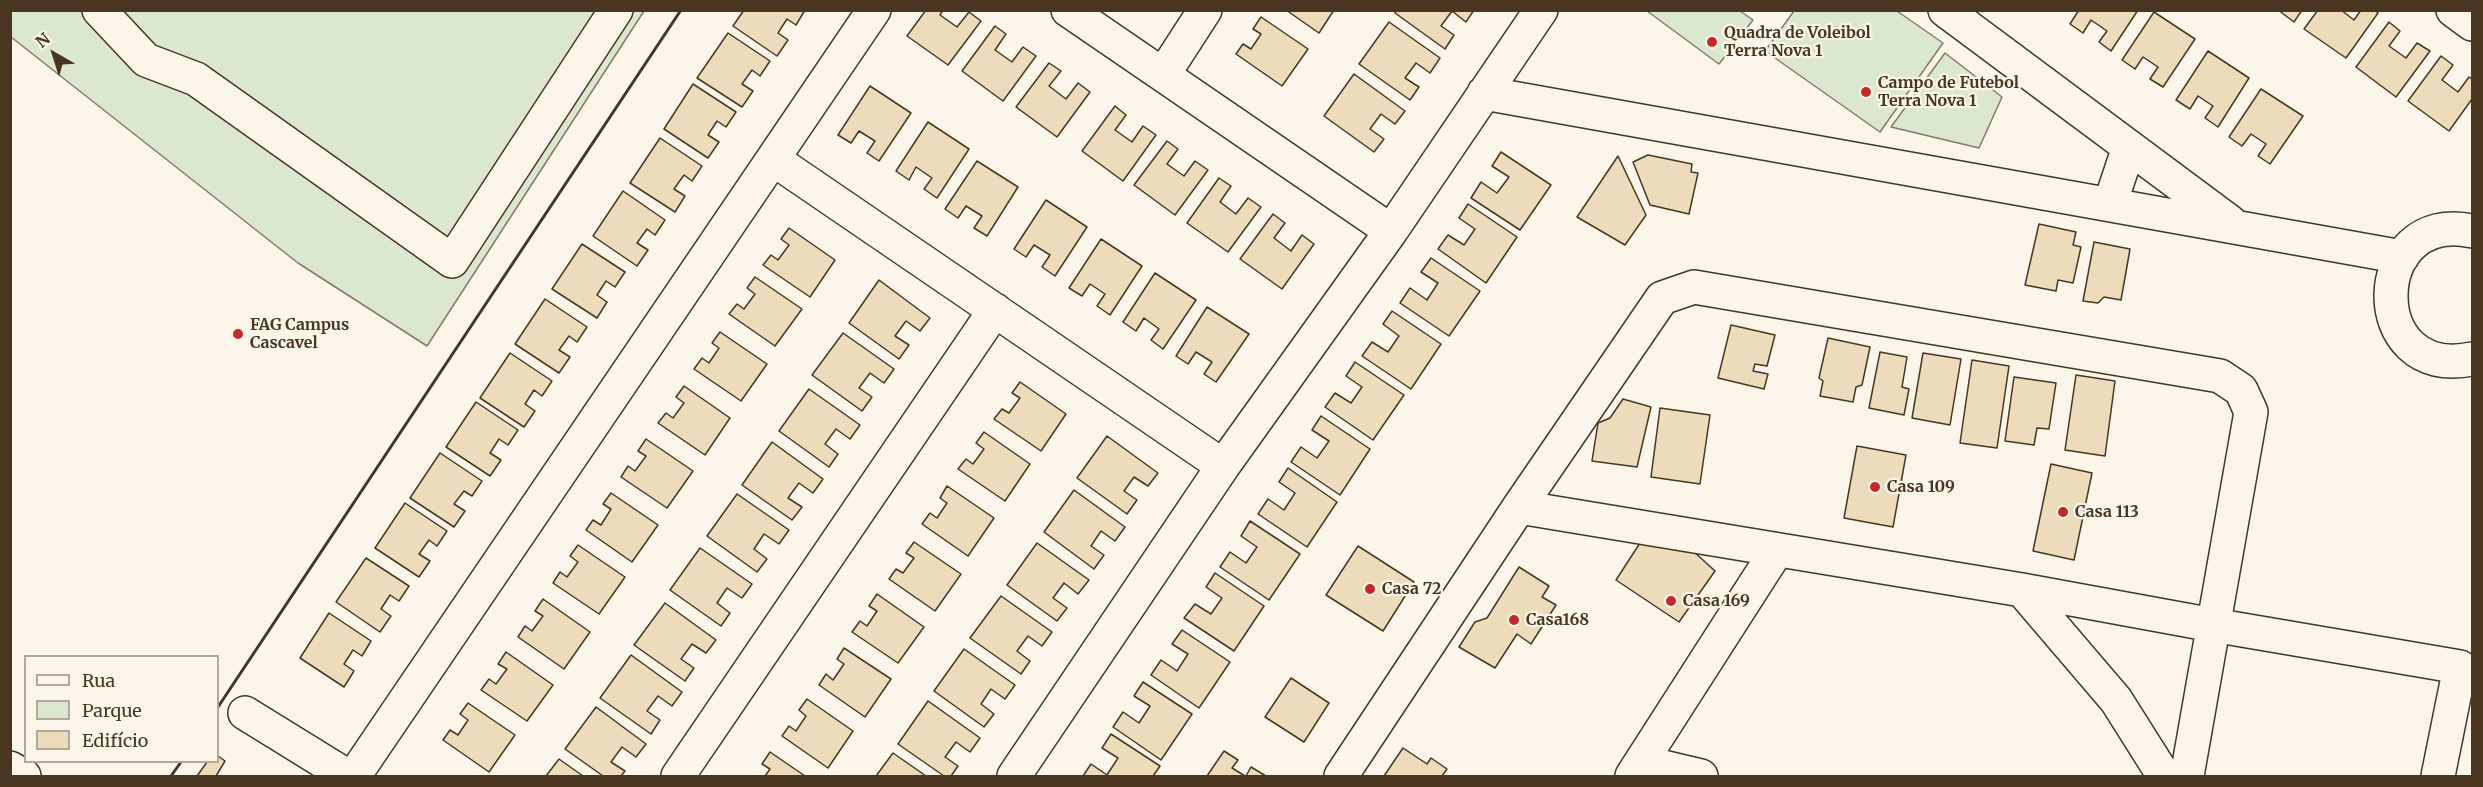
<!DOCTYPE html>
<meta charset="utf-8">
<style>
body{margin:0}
#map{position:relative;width:2483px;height:787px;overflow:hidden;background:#fbf6e9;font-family:Merriweather,serif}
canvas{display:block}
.frame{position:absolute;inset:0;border:12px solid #4a3520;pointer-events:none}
.legend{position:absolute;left:24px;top:655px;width:195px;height:108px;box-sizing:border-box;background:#fbf6e9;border:2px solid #b4a999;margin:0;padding:8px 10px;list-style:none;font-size:18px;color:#4a3520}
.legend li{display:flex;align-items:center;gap:12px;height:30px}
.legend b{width:30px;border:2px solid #b4a999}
.north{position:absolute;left:24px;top:24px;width:60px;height:60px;-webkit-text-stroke:4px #fbf6e9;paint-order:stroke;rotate:321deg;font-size:16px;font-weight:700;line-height:24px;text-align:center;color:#4a3520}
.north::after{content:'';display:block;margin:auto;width:21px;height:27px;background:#4a3520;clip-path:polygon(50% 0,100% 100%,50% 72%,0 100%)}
</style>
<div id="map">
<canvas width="2483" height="787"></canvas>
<div class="frame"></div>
<ul class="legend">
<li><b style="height:8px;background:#fbf6e9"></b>Rua</li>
<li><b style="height:16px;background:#dce7d0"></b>Parque</li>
<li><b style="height:16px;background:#ecdcbc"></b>Edifício</li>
</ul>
<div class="north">N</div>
</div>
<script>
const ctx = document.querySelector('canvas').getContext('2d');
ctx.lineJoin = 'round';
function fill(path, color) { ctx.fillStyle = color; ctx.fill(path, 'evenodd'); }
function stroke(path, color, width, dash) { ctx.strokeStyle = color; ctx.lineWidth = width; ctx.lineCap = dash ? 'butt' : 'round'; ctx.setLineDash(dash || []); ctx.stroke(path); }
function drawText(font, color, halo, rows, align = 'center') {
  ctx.font = font + ' Merriweather,serif'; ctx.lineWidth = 4.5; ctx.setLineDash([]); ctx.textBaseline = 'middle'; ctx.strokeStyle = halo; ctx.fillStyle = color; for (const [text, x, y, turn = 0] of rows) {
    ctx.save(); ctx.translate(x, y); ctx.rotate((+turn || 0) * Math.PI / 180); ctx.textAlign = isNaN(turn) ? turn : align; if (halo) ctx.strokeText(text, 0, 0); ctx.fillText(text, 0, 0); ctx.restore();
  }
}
const green = new Path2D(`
 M10 11H644L427 346 298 263 11 37Z
 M1647 11H1740L1753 20 1719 64Z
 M1794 11H1897L1943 43 1880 132 1765 51Z
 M1945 53 2002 97 1979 148 1891 127Z`);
fill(green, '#dce7d0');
stroke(green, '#887966', 1.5);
const building = new Path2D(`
 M744 10H805L796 25 787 19 778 33 788 40 777 56 733 26Z
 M926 10H943L940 15 957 27 969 12 981 21 948 65 907 36Z
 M1286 10H1334L1319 33Z
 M1396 10H1474L1466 22 1452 11 1441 26 1454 35 1445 49 1395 13Z
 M2079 10H2138L2111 51 2099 42 2107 31 2091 20 2083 33 2070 24Z
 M2278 10H2302L2294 22Z
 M2318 10H2341L2354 20 2361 10H2374L2378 13 2346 58 2304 29Z
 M2154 12 2195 39 2163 87 2150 79 2158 67 2143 57 2135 69 2122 60Z
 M1261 17 1308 49 1282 86 1236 54 1243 44 1251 49 1261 34 1253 29Z
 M1389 22 1440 58 1430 73 1416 63 1405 78 1419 87 1410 100 1359 64Z
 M2389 22 2400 31 2389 46 2406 58 2417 43 2430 51 2396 97 2356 67Z
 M995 26 1006 34 995 50 1012 62 1023 47 1036 56 1003 101 962 71Z
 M728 33 770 61 760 76 752 70 742 84 753 91 742 107 697 78Z
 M2208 51 2249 78 2218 127 2205 118 2213 106 2198 96 2190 109 2176 100Z
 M2441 56 2453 65 2442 80 2458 92 2469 77 2472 79V99L2449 131 2408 101Z
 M1049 63 1061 71 1049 86 1066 99 1078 83 1090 92 1057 137 1016 107Z
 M1354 74 1405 111 1395 124 1381 114 1370 129 1384 139 1374 152 1324 116Z
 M693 84 736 112 726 127 717 121 708 135 719 142 708 158 664 129Z
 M870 86 911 113 879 161 867 153 875 141 859 131 851 143 838 135Z
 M2261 89 2303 116 2270 164 2258 156 2266 144 2251 134 2242 146 2229 137Z
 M1115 106 1126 115 1115 130 1132 142 1143 126 1156 135 1123 181 1082 151Z
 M928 122 969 149 937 198 924 189 932 178 916 167 909 180 896 171Z
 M660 138 702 166 692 181 684 175 674 189 685 196 675 212 630 183Z
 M1167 141 1178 149 1167 164 1184 176 1195 161 1208 170 1175 215 1134 185Z
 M1501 152 1551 185 1520 230 1471 198 1481 182 1497 193 1509 177 1492 166Z
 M1648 155 1692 164 1691 172 1698 173 1689 214 1650 205 1633 162Z
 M1618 156 1646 215 1625 245 1577 217Z
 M977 161 1018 187 987 236 974 228 982 216 966 206 958 218 945 209Z
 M1219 178 1231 186 1220 202 1236 214 1248 198 1261 207 1228 252 1187 223Z
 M623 191 665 220 655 235 647 229 637 243 648 250 637 266 593 236Z
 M1046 200 1087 227 1055 276 1042 267 1050 255 1034 245 1026 257 1014 249Z
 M1468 204 1517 237 1486 283 1438 249 1448 235 1464 245 1475 229 1459 218Z
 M1273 214 1285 223 1274 238 1291 251 1302 235 1314 244 1282 289 1240 259Z
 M2039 224 2076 232 2073 245 2081 247 2073 283 2058 280 2056 291 2025 285Z
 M789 228 835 260 810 297 763 265 771 255 778 260 789 245 781 239Z
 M1101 239 1142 266 1110 315 1097 306 1105 294 1090 284 1082 296 1069 288Z
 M2094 242 2130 249 2121 300 2104 297 2098 303 2083 301Z
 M582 244 625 272 615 287 606 281 597 295 607 302 597 318 552 289Z
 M1431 258 1480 291 1449 336 1400 303 1410 288 1427 300 1438 283 1421 272Z
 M1155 273 1196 300 1163 349 1151 340 1159 329 1144 318 1136 331 1123 322Z
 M755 277 802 309 775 346 729 314 737 304 744 309 755 294 747 288Z
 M879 280 930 318 920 331 906 321 895 336 909 345 899 359 849 323Z
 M545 299 587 327 577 342 569 336 559 350 570 357 559 373 515 344Z
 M1207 307 1249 334 1216 382 1204 374 1212 362 1196 352 1188 364 1176 356Z
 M1392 311 1441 344 1411 389 1362 356 1372 342 1388 352 1399 336 1383 324Z
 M1731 325 1775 335 1767 366 1755 364 1753 371 1768 374 1764 389 1718 378Z
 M720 332 767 364 741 401 694 369 702 358 709 363 719 348 712 343Z
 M843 333 894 369 884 383 870 373 859 388 872 397 862 411 812 375Z
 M1828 338 1870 347 1862 385 1856 387 1853 402 1820 396 1823 381 1819 378Z
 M1880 352 1907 357 1902 387 1909 389 1904 415 1869 408Z
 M510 353 552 381 542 396 534 390 525 404 535 411 524 427 480 398Z
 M1923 353 1961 359 1950 425 1912 418Z
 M1972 360 2009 366 1997 448 1960 443Z
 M1355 362 1404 395 1373 440 1325 407 1335 393 1351 403 1362 387 1346 376Z
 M2076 375 2115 381 2105 456 2065 450Z
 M2014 377 2056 383 2049 429 2037 428 2034 445 2005 441Z
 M1020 382 1066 414 1041 451 994 419 1002 409 1009 413 1020 398 1012 393Z
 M684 386 730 418 705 455 658 423 666 413 673 418 684 403 676 397Z
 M809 389 860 425 850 439 836 429 825 444 838 454 829 467 779 431Z
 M1623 399 1651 407 1637 467 1592 461 1598 423 1610 418Z
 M476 402 518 430 508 445 499 439 490 453 501 460 490 476 446 447Z
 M1660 408 1710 415 1700 484 1651 477Z
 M1321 416 1370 449 1340 495 1291 462 1301 447 1317 458 1329 441 1312 430Z
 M984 432 1030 464 1005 501 958 469 966 459 973 464 984 449 976 443Z
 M1107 436 1158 473 1148 486 1134 477 1124 491 1137 500 1127 514 1077 478Z
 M646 439 693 471 667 508 621 477 628 466 635 471 646 456 638 451Z
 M772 442 823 479 813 493 799 483 788 498 802 507 792 520 742 485Z
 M1857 446 1906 455 1893 527 1844 518Z
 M440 453 482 481 472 496 464 491 454 504 465 511 454 527 410 498Z
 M2051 464 2092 473 2074 560 2033 551Z
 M1288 468 1337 502 1307 547 1258 514 1268 499 1284 510 1295 493 1279 482Z
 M947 486 994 518 968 556 922 524 930 513 937 518 947 503 940 498Z
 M1074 490 1125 527 1115 541 1101 531 1091 546 1104 555 1094 569 1044 532Z
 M611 493 658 525 632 562 586 530 593 520 601 525 611 509 603 504Z
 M737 494 789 530 779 544 764 534 754 549 767 559 757 572 707 536Z
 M405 503 447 531 437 546 429 540 419 554 430 561 419 577 375 548Z
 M1250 521 1300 554 1269 600 1220 567 1230 552 1246 563 1257 547 1241 536Z
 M914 542 961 574 935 611 889 579 896 569 903 573 914 558 906 553Z
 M1037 543 1089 580 1078 594 1064 583 1053 598 1067 608 1057 621 1007 585Z
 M1640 543 1692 550 1715 571 1679 622 1616 580Z
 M578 545 625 577 599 614 553 583 560 572 567 577 578 562 570 556Z
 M1358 546 1414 582 1383 631 1326 595Z
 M700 548 752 584 742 598 727 588 717 603 730 613 721 626 670 590Z
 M366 558 409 586 399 601 390 595 381 609 391 616 380 632 336 602Z
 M1519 567 1549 586 1542 597 1556 605 1531 644 1517 634 1495 668 1459 647 1475 622 1487 618Z
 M1215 573 1264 606 1234 651 1184 618 1195 604 1211 614 1222 598 1206 587Z
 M877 594 924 627 898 663 852 632 860 621 867 626 877 611 869 606Z
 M1001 596 1052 632 1042 646 1028 636 1017 651 1030 661 1021 674 970 638Z
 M543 599 590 632 564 669 518 637 525 626 532 631 543 616 535 611Z
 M665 603 716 640 706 653 692 644 681 659 694 668 685 681 634 645Z
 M329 613 371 641 362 656 353 650 344 664 354 671 344 687 300 658Z
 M1182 630 1230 662 1199 708 1151 675 1161 660 1177 671 1188 654 1172 644Z
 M844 648 891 679 865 717 819 685 826 674 833 680 844 664 837 659Z
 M964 649 1015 685 1005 699 991 689 981 704 994 714 984 727 934 691Z
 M506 652 553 685 527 721 481 690 489 679 496 684 507 669 498 664Z
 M631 655 682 692 672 706 658 696 647 711 660 720 651 734 600 698Z
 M1291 678 1329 703 1304 742 1265 717Z
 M1143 682 1192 714 1161 760 1113 727 1123 712 1139 723 1150 706 1134 696Z
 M807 699 853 731 828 768 782 736 789 726 796 731 806 716 799 710Z
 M928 701 980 738 970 752 956 742 945 757 958 766 951 776H944L898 744Z
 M468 703 515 735 489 772 443 740 450 730 458 735 468 720 460 714Z
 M596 707 646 744 636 757 622 747 611 762 625 771 621 776H603L565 749Z
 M1111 734 1160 766 1153 776H1083L1091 764 1107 775 1118 758 1102 748Z
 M1403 748 1427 764 1431 758 1447 769 1442 776H1384Z
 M1224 751 1238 760 1232 768 1245 776H1207Z
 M770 752 805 776H765L770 769 762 764Z
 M893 753 926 776H876Z
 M218 756 225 761 216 776H197L207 762H218Z
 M559 759 583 776H546Z
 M1251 767 1266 776H1246Z`);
fill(building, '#ecdcbc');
stroke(building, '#4a3520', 1.5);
const minor = new Path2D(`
 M99 10 146 60 196 79 452 261 616 10
 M1068 10 1391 231
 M1945 10 2230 222
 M2453 10 2472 24
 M1163 75 1205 10
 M1484 93 2402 257
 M773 159 1223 466
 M2110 204 2129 147
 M2472 231C2366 208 2362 382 2472 359
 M1519 507 2022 590 2213 625 2460 667 2438 776
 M2022 590 2116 700 2164 776
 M245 713 347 776
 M1642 762 1701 776
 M10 768 24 776
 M354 776 874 10
 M678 776 995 310
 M1014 776 1223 466 1391 231 1541 10
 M1341 776 1519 507 1662 298 1694 287 2220 376 2241 390 2251 412 2187 776
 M1632 776 1777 550`);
stroke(minor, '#4a3520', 36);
stroke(minor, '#fbf6e9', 33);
stroke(new Path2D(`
 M218 707 681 10
 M171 776 181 762`), '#4a3520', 3);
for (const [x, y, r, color] of [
 [1712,42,6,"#c62828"],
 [1866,92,6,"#c62828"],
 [238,334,6,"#c62828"],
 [1875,487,6,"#c62828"],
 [2063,512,6,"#c62828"],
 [1370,589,6,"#c62828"],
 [1671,601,6,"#c62828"],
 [1514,620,6,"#c62828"]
]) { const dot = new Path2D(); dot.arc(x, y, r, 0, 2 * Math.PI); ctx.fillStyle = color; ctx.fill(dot); stroke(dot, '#fbf6e9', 2); }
drawText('bold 16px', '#4a3520', '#fbf6e9', [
 ["Quadra de Voleibol",1724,33],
 ["Terra Nova 1",1724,51],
 ["Campo de Futebol",1878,83],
 ["Terra Nova 1",1878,101],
 ["FAG Campus",250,325],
 ["Cascavel",250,343],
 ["Casa 109",1887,487],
 ["Casa 113",2075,512],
 ["Casa 72",1382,589],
 ["Casa 169",1683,601],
 ["Casa168",1526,620]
], 'left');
</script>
